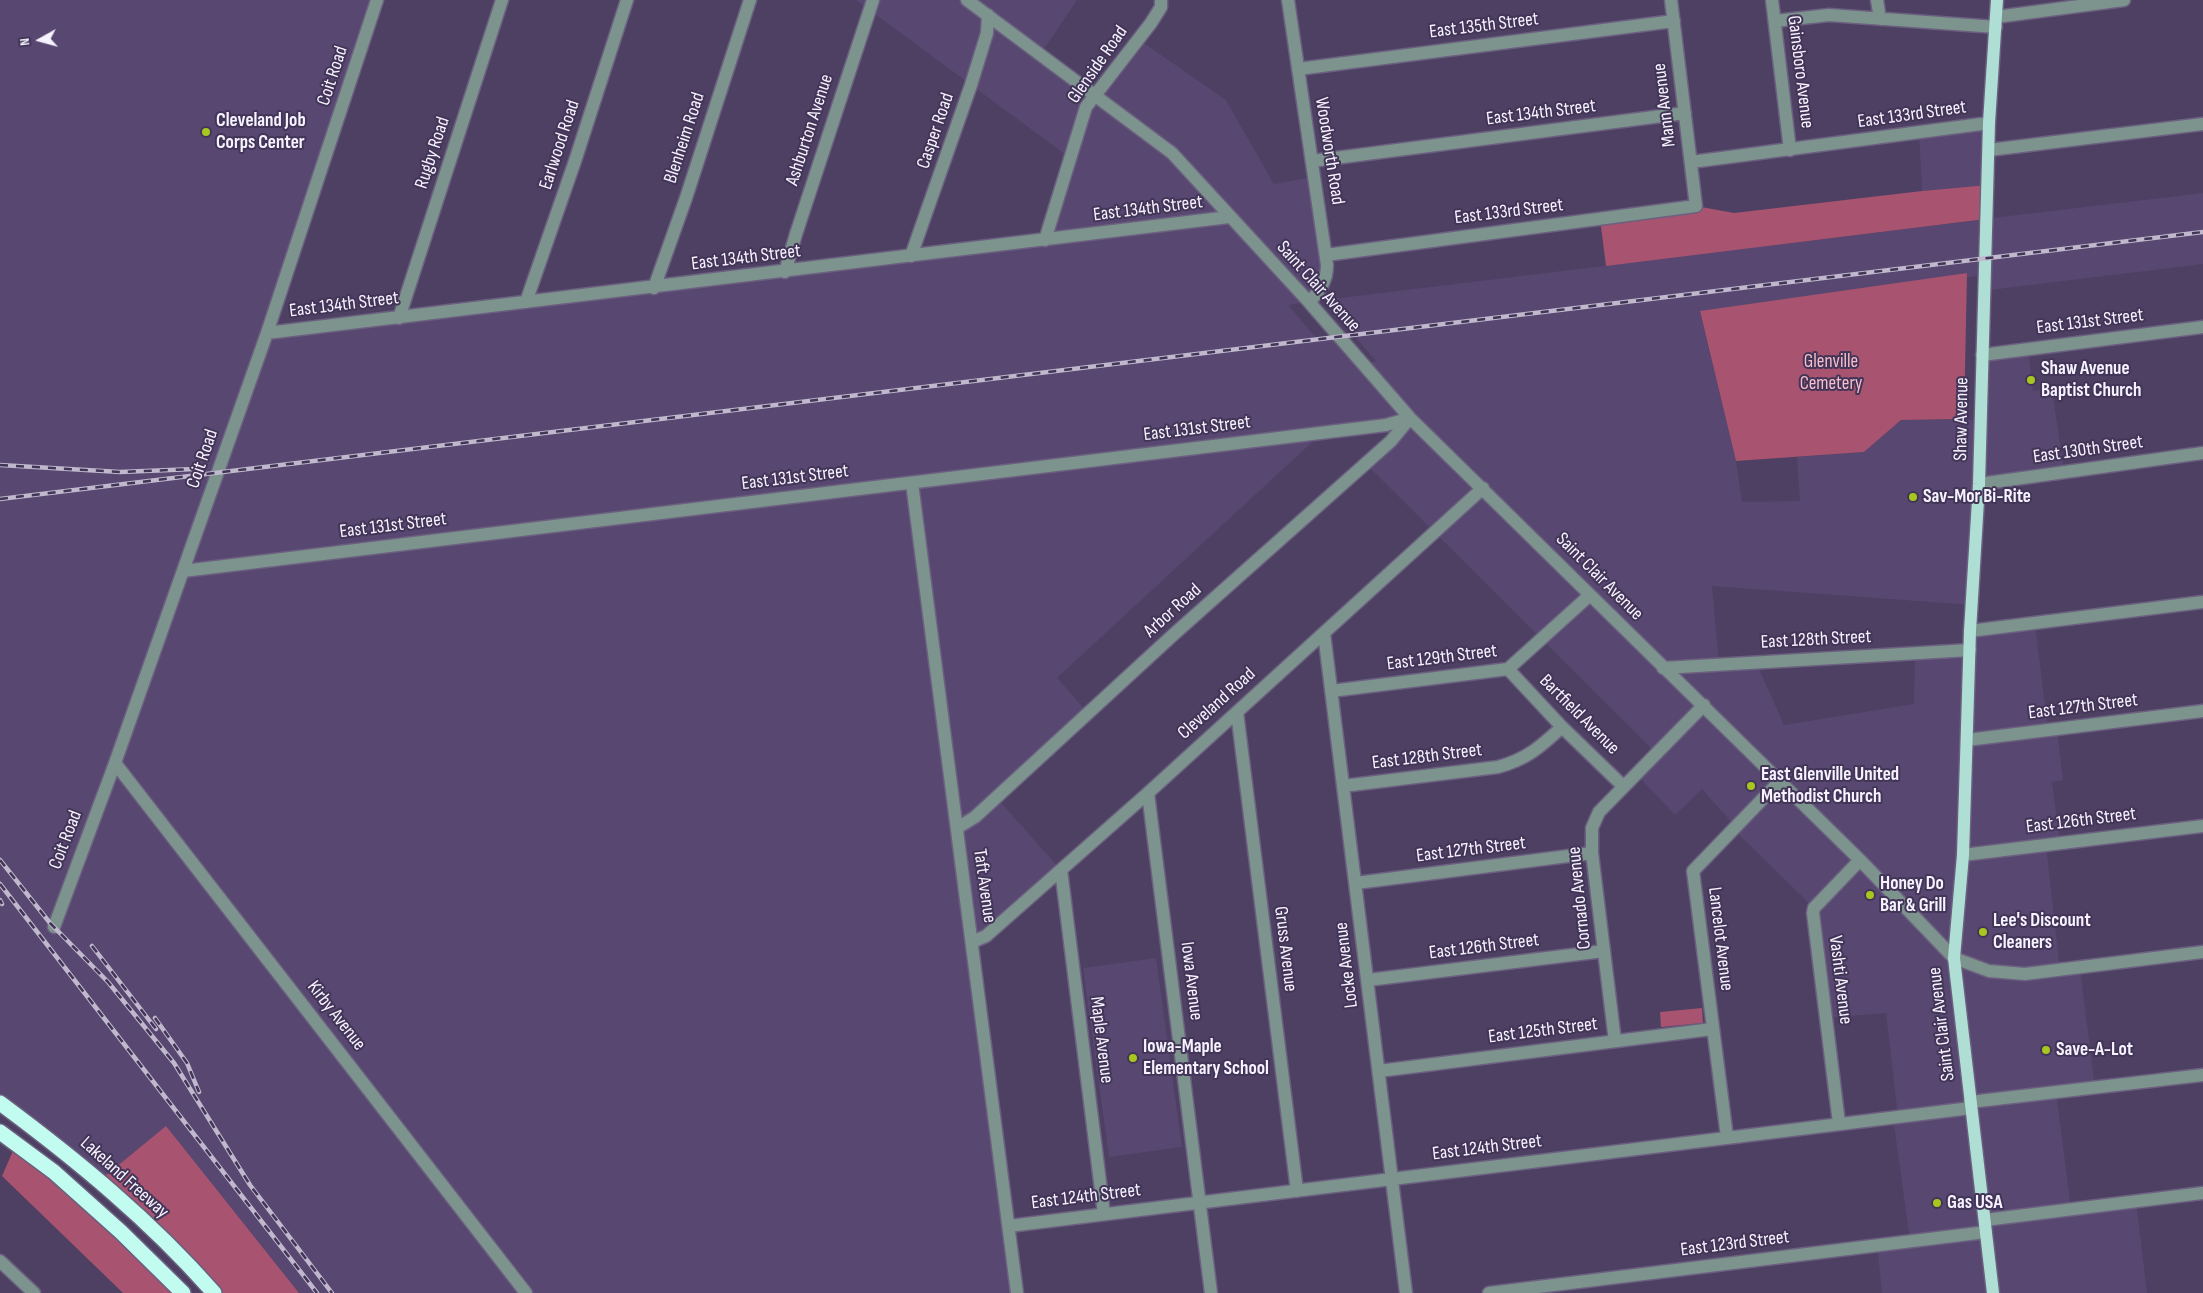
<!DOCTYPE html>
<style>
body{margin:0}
#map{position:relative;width:2203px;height:1293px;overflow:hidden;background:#4d4063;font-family:"Sofia Sans Condensed",sans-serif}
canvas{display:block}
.north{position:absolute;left:15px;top:15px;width:50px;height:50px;-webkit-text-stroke:4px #423557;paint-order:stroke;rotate:263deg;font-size:14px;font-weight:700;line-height:20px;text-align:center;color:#f6f2ff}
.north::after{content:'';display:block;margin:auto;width:18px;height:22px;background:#f6f2ff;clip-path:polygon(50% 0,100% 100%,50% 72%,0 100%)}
</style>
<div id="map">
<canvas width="2203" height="1293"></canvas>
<div class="north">N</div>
</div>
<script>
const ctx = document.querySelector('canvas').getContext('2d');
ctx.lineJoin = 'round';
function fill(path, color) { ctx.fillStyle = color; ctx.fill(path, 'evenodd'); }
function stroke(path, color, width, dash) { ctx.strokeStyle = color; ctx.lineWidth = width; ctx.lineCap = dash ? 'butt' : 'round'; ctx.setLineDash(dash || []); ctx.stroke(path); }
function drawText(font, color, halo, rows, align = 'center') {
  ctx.font = font + ' "Sofia Sans Condensed",sans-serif'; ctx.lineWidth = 4; ctx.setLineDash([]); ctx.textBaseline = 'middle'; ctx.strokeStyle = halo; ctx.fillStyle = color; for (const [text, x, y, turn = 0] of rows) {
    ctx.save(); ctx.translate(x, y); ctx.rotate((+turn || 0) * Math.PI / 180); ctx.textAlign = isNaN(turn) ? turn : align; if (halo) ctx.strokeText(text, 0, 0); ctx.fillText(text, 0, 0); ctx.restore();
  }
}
fill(new Path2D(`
 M0 0H377L267 333 1045 240 1070 158 856 0H1077L1040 55 1094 95 1138 39 1226 100 1274 184 1314 177 1327 265 1309 302 1288 305 1318 340 1340 337 1364 365 1376 361 1324 300 1980 220 1978 276 1700 312 1736 461 1742 502 1800 501 1797 457 1864 452 1901 420H1980L1982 355 2028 349 2033 391 2052 389 2064 472 1979 484 1972 605 1712 586 1719 664 1756 662 1784 725 1914 704 1915 653 1970 650V631L2035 623 2048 730 2057 729 2063 780 2052 782 2060 842 2046 845 2060 970 2080 968 2095 1088 2056 1092 2071 1209 2136 1201 2147 1293H1882L1877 1245 1910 1241 1893 1117 1898 1116 1886 1013 1826 1018 1814 908 1734 830 1736 827 1702 789 1675 815 1636 774 1656 753 1366 464 1410 419 1322 433 1057 678 1088 713 996 797 1061 870 972 943 1017 1293H299L166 1127 99 1181 0 1103Z
 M1989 123 1987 185 1922 191 1919 133Z
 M2203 193V264L1990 290 1992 218Z
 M1156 958 1182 1147 1109 1157 1083 968Z`), '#574771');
fill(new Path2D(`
 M1987 185 1986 219 1606 266 1600 219 1696 206 1734 213 1922 191Z
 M1967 273 1964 419 1901 420 1864 452 1736 461 1700 311Z
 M1702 1008 1703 1023 1661 1027 1660 1012Z
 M166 1126 299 1293H214L99 1181Z
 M16 1144 183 1293H123L2 1176Z`), '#a8536f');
const minor = new Path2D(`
 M967 0 1172 153 1309 302 1410 418 1860 860 1954 958 1989 971 2025 974 2203 952
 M1288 0 1327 265C1327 281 1320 291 1309 302
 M1772 0 1790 150
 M1877 0 1880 19
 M1996 17 2124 0
 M1775 21 1829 15 1996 27
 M1298 69 1674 21
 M1989 150 2203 124
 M1312 161 1685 113
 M1691 162 1989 123
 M1045 240 1086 107 1151 23 1161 7V0
 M1326 255 1696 206 1671 0
 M911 256 971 85 987 33 988 15
 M785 272 796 234 873 0
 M654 288 686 198 750 0
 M526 302 575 161 627 0
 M399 318 502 0
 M267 333 1229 217
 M1982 355 2203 327
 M912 483 1017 1293
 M1979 484 2203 453
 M183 571 1386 425 1410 418
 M1970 631 2203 602
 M1324 633 1406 1293
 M1663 668 1970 650
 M1508 669 1562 727 1623 786
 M1331 691 1508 669 1590 595
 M1237 712 1297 1191
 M1967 740 2203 711
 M115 763 526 1293
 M1343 786 1498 767C1527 759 1540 747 1562 727
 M1148 793 1211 1293
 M957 828 975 817 1173 635 1391 441 1410 418
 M1963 855 2203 826
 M1061 870 1104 1214
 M1356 883 1592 853
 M54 927 115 763 267 333 377 0
 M972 942 986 936 1148 793 1483 488
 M1368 980 1604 951
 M1615 1041 1592 853V828L1599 812 1704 705
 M1379 1071 1712 1029
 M1970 1102 2203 1075
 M1839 1123 1813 913 1814 908 1860 860
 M1727 1137 1693 871 1780 781
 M1985 1220 2203 1193
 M1009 1226 1971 1108
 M0 1261 34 1293
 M1489 1293 1986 1232`);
const major = new Path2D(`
 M1993 1293 1954 958 1963 855 1970 631 1979 484 1989 123 1997 0`);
const highway = new Path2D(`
 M0 1103C77 1160 151 1221 214 1293
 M0 1132 54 1172 121 1232 183 1293`);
stroke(minor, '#6b607f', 15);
stroke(major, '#6b607f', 15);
stroke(highway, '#6b607f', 18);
stroke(minor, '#7d938e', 12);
stroke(major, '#afded4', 12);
stroke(highway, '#c2fbef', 15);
const rail = new Path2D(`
 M0 465 120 472 195 469
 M0 499 2203 232
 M0 860 50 923 108 982 174 1063 250 1185 332 1293
 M0 884 317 1293
 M0 900 2 904
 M92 946 156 1029
 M155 1018 187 1063 199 1092`);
stroke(rail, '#c0b9cd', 4.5);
stroke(rail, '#423557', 2.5, [8]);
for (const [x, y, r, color] of [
 [206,132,5,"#a7c71e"],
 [2031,380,5,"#a7c71e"],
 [1913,497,5,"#a7c71e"],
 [1751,786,5,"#a7c71e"],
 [1870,895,5,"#a7c71e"],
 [1983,932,5,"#a7c71e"],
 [2046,1050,5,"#a7c71e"],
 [1133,1058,5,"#a7c71e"],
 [1937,1203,5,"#a7c71e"]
]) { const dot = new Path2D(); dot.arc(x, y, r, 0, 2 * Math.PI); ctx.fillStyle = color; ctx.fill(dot); stroke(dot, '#423557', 2); }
drawText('19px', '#f6f2ff', '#423557', [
 ["East 135th Street",1484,26,-7],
 ["Glenside Road",1098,65,-55],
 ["Gainsboro Avenue",1800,72,83],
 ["Coit Road",333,76,-72],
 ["Mann Avenue",1665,105,-97],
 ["East 134th Street",1541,113,-7],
 ["East 133rd Street",1912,115,-8],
 ["Ashburton Avenue",810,130,-72],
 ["Casper Road",936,131,-71],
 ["Blenheim Road",685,138,-72],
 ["Earlwood Road",560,145,-72],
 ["Woodworth Road",1329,151,81],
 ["Rugby Road",433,153,-72],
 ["East 134th Street",1148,209,-7],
 ["East 133rd Street",1509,212,-7],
 ["East 134th Street",746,258,-7],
 ["Saint Clair Avenue",1318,287,48],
 ["East 134th Street",344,305,-7],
 ["East 131st Street",2090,322,-7],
 ["Shaw Avenue",1962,419,-89],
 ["East 131st Street",1197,429,-7],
 ["East 130th Street",2088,450,-8],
 ["Coit Road",203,459,-71],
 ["East 131st Street",795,478,-7],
 ["East 131st Street",393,526,-7],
 ["Saint Clair Avenue",1599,577,45],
 ["Arbor Road",1173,611,-42],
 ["East 128th Street",1816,640,-3],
 ["East 129th Street",1442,658,-7],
 ["Cleveland Road",1217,704,-42],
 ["East 127th Street",2083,707,-7],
 ["Bartfield Avenue",1579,715,45],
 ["East 128th Street",1427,757,-7],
 ["East 126th Street",2081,821,-7],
 ["Coit Road",66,840,-69],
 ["East 127th Street",1471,850,-7],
 ["Taft Avenue",984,886,82],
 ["Cornado Avenue",1580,898,-96],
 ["Lancelot Avenue",1720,939,83],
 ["East 126th Street",1484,947,-7],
 ["Gruss Avenue",1285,949,83],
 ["Locke Avenue",1347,965,-97],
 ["Vashti Avenue",1840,980,83],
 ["Iowa Avenue",1191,981,83],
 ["Kirby Avenue",336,1016,52],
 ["Saint Clair Avenue",1942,1024,-97],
 ["East 125th Street",1543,1031,-7],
 ["Maple Avenue",1101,1040,83],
 ["East 124th Street",1487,1148,-7],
 ["Lakeland Freeway",124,1178,42],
 ["East 124th Street",1086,1197,-7],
 ["East 123rd Street",1735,1244,-7]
]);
drawText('bold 19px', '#f6f2ff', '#423557', [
 ["Cleveland Job",216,121],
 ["Corps Center",216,143],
 ["Shaw Avenue",2041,369],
 ["Baptist Church",2041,391],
 ["Sav-Mor Bi-Rite",1923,497],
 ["East Glenville United",1761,775],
 ["Methodist Church",1761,797],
 ["Honey Do",1880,884],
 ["Bar & Grill",1880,906],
 ["Lee's Discount",1993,921],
 ["Cleaners",1993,943],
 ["Iowa-Maple",1143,1047],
 ["Elementary School",1143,1069],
 ["Save-A-Lot",2056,1050],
 ["Gas USA",1947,1203]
], 'left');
drawText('19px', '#f8becd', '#423557', [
 ["Glenville",1831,362],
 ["Cemetery",1831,384]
]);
</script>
